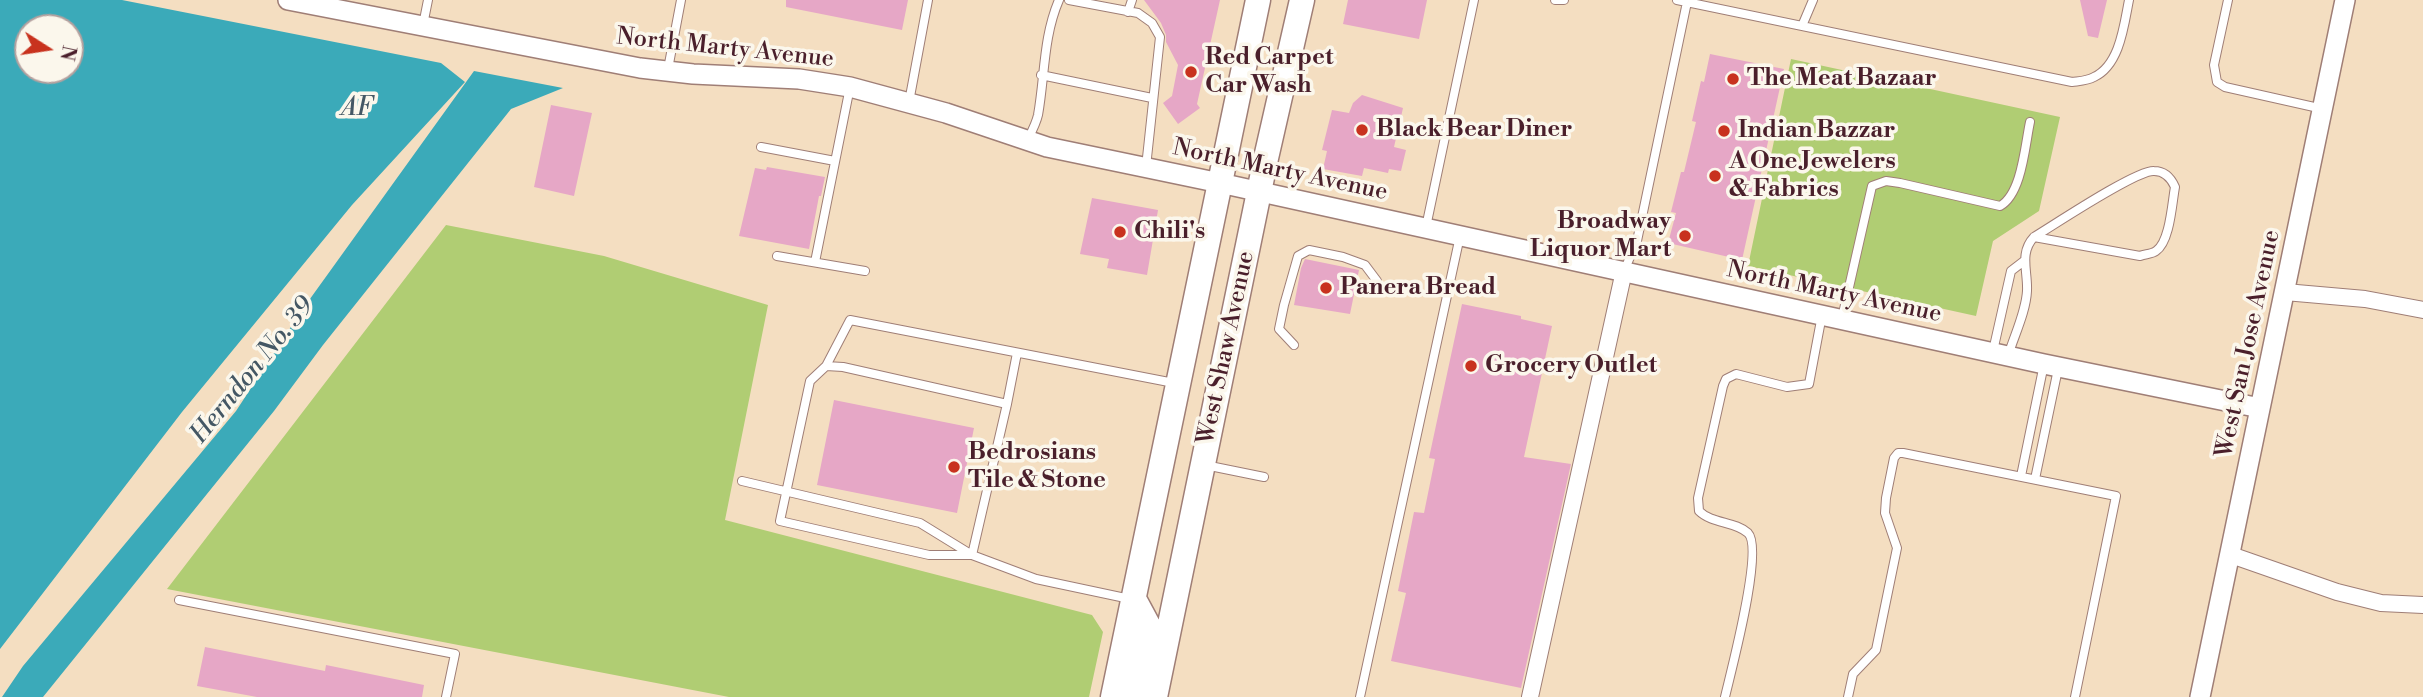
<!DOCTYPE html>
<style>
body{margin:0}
#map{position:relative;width:2423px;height:697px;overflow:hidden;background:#f4dec1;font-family:"Libre Bodoni",serif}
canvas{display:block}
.north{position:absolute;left:14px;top:14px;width:70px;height:70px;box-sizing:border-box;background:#fbf7ec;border:2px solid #b4a19f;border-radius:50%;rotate:102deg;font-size:19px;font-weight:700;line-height:28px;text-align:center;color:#4a1f2b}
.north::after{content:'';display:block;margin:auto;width:24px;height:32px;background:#c8321e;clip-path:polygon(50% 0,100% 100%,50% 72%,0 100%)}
</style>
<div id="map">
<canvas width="2423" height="697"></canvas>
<div class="north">N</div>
</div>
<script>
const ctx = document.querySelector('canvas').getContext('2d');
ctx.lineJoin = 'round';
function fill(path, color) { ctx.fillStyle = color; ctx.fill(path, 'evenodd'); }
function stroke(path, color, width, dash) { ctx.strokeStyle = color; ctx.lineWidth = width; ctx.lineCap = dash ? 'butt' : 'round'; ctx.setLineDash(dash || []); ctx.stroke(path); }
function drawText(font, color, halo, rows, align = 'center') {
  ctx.font = font + ' "Libre Bodoni",serif'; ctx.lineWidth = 7; ctx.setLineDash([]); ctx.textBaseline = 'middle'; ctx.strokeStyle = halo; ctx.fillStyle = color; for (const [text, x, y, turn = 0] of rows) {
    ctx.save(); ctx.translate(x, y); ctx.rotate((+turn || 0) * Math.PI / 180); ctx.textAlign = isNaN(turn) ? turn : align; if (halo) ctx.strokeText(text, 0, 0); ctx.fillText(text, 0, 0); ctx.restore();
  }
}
fill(new Path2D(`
 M1791 59 2060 117 2039 211 1993 241 1976 316 1748 266Z
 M446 225 604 256 768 305 725 520 1092 615 1103 632 1089 697H729L167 589Z`), '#b0cd73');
fill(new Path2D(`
 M0 0H122L441 63 465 82 352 205 182 412 0 649ZM28 28H70V70H28Z
 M474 71 563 88 511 109 323 345 274 411 43 697H2L23 666 236 411 302 310Z`), '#3baab9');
fill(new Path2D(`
 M786 0H908L902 30 786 7Z
 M1144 0H1220L1197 104 1200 108 1178 124 1163 103 1172 96 1178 65 1166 42V35L1161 23Z
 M1348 0H1427L1419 39 1343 24Z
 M2080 0H2107L2098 38 2088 36Z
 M1710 54 1784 69 1742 260 1668 243 1676 213 1671 212 1681 172H1684L1696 122 1692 121 1701 81 1704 82Z
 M1362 95 1403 108 1394 147 1406 150 1401 171 1389 169 1388 173 1364 168 1362 176 1323 169 1327 151 1322 150 1332 110 1349 113 1353 103Z
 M551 105 592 113 574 196 534 187Z
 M767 167 825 177 821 196H819L809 249 739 236 755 168 766 170Z
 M1092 198 1158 210 1147 275 1107 268 1109 259 1080 254Z
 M1305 259 1359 270 1350 314 1294 305 1301 268Z
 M1462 304 1521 316V319L1552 326 1524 457 1571 464 1521 688 1391 661 1406 593 1398 591 1414 512 1424 513 1435 459 1429 458Z
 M834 400 974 428 957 513 817 485Z
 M205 647 325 671 326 665 424 685 422 697H257L197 686Z`), '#e6a7c6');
const service = new Path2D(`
 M1069 0 1138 13 1152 23 1160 37 1146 167
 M1555 0H1564
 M1677 0 2072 82C2079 81 2087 81 2094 77 2120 65 2124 25 2129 0
 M2228 0 2214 65 2217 82 2225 87 2323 109
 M1128 12 1132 0
 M423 25 428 0
 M1802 26 1813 0
 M668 69 681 0
 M1041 75 1152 98
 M909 102 928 0
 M1027 141C1031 133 1036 124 1038 115 1045 76 1043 37 1059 0
 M761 147 835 161
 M1426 227 1474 0
 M777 256 865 271
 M815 262 850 87
 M1624 271 1637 241 1687 2
 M1842 318 1872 186 1886 181 1900 183 2000 206C2022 194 2025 145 2030 122
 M1294 345 1279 329 1284 305 1298 256 1309 250 1343 257 1365 265 1377 281
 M1993 351 2011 271 2024 261
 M2008 356C2014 336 2026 312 2027 291 2028 271 2019 253 2034 237 2054 225 2136 170 2154 171 2165 171 2171 178 2175 187 2172 203 2170 242 2156 251 2152 254 2145 254 2140 256L2034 237
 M826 366 810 381 780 521 929 555H972
 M1007 404 1017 353
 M1205 465 1264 477
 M2021 476 2044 364
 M2035 479 2058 369
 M742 481 920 523 972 555
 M1130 599 1036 579 972 555 1007 404 843 367 826 366 850 320 1174 383
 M179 600 455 654 446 697
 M1360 697 1460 236
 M1725 697C1731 671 1764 549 1748 533 1735 521 1712 524 1699 511L1698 498 1723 386 1726 379 1736 374 1787 387 1809 384 1822 315
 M1848 697 1853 674 1876 650 1897 548 1885 513 1886 498 1894 458 1898 453H1903L2116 496 2075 697`);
const minor = new Path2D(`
 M2285 292 2365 299 2423 310
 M2231 555 2337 592 2381 603 2423 605
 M1530 697 1624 271`);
const tertiary = new Path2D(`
 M288 0 640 68 693 74 799 79 850 87 946 113 1047 147 1220 183 2044 364 2260 408
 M2200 697 2345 0`);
const primary = new Path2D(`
 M1134 599 1148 625 1135 697
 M1113 697 1258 0
 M1155 697 1266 158 1302 0`);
stroke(service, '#9f7e76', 10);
stroke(minor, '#9f7e76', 18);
stroke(tertiary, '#9f7e76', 22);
stroke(primary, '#9f7e76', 27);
stroke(service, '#fff', 8);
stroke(minor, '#fff', 16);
stroke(tertiary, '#fff', 19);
stroke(primary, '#fff', 24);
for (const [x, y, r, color] of [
 [1191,72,7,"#c8321e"],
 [1733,79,7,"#c8321e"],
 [1362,130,7,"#c8321e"],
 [1724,131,7,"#c8321e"],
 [1715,176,7,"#c8321e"],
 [1120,232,7,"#c8321e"],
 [1685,236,7,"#c8321e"],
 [1326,288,7,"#c8321e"],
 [1471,366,7,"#c8321e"],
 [954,467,7,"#c8321e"]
]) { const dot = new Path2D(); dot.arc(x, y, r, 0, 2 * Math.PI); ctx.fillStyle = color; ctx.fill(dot); stroke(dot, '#fbf7ec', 2.5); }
drawText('24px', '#4a1f2b', '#fbf7ec', [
 ["North Marty Avenue",725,49,6],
 ["North Marty Avenue",1280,171,12],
 ["North Marty Avenue",1834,293,12],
 ["West San Jose Avenue",2249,344,-78],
 ["West Shaw Avenue",1227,348,-78]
]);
drawText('bold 24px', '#4a1f2b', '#fbf7ec', [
 ["Red Carpet",1205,58],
 ["Car Wash",1205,86],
 ["The Meat Bazaar",1747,79],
 ["Black Bear Diner",1376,130],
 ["Indian Bazzar",1738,131],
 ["A One Jewelers",1729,162],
 ["& Fabrics",1729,190],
 ["Broadway",1671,222,"right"],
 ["Liquor Mart",1671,250,"right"],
 ["Chili's",1134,232],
 ["Panera Bread",1340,288],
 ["Grocery Outlet",1485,366],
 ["Bedrosians",968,453],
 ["Tile & Stone",968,481]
], 'left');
drawText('italic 26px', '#445764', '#fbf7ec', [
 ["AF",357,109],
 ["Herndon No. 39",253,371,-51]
]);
</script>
